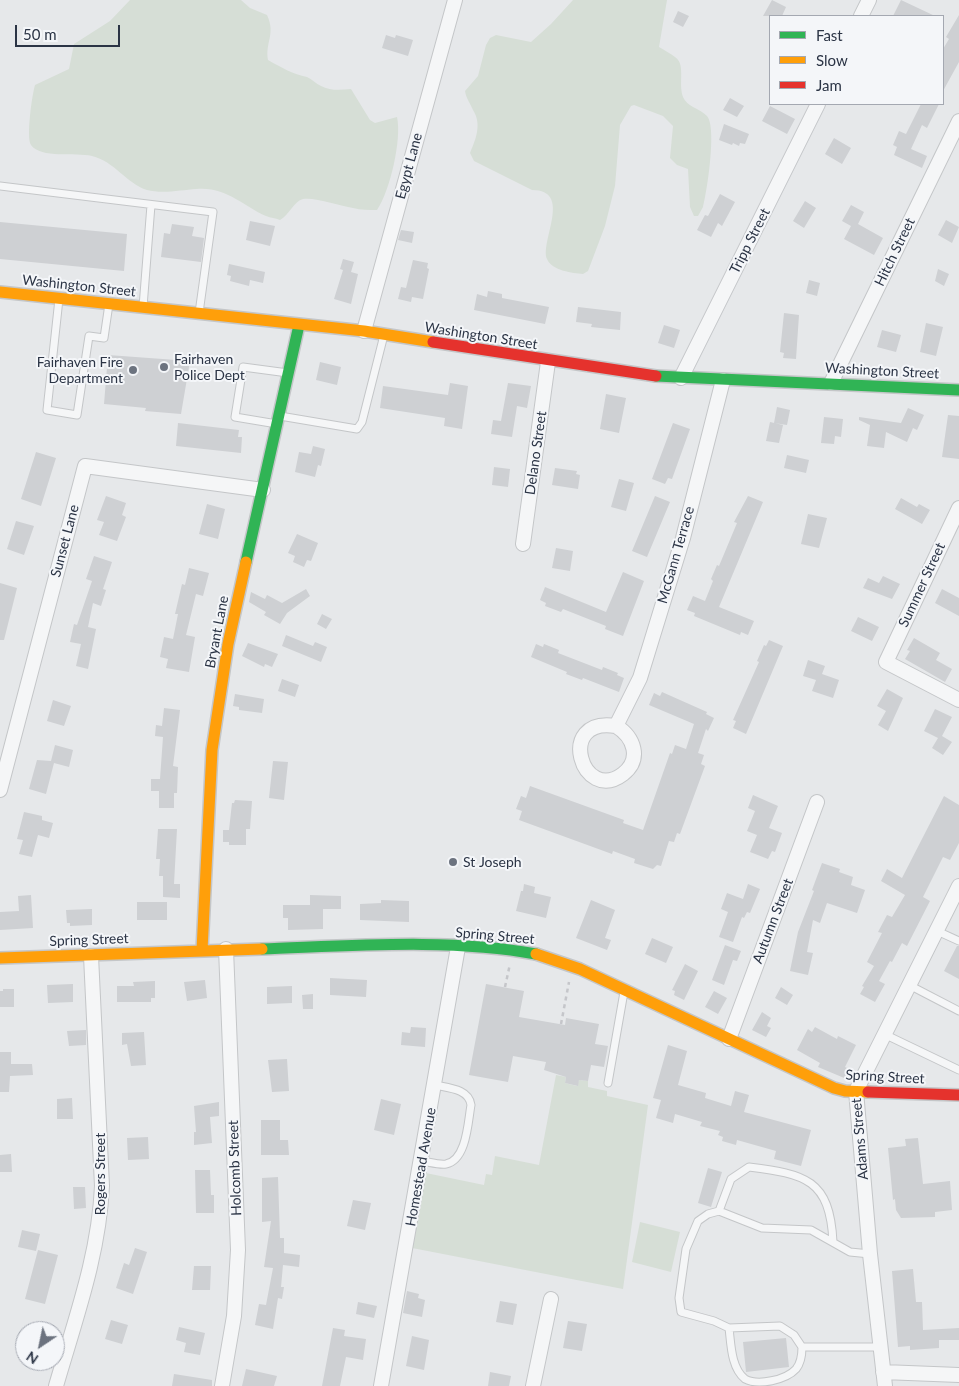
<!DOCTYPE html>
<style>
body{margin:0}
#map{position:relative;width:959px;height:1386px;overflow:hidden;background:#e6e8ea;font-family:Lato,sans-serif}
canvas{display:block}
.legend{position:absolute;left:769px;top:15px;width:175px;height:90px;box-sizing:border-box;background:#f4f6f9;border:1px solid #a4a8b1;margin:0;padding:6px 9px;list-style:none;font-size:15px;color:#2b3445}
.legend li{display:flex;align-items:center;gap:10px;height:25px}
.legend b{width:25px;border:1px solid #a4a8b1}
.north{position:absolute;left:15px;top:1321px;width:50px;height:50px;box-sizing:border-box;background:#f4f6f9;border:1px solid #a4a8b1;border-radius:50%;rotate:214deg;font-size:14px;font-weight:700;line-height:20px;text-align:center;color:#2b3445}
.north::after{content:'';display:block;margin:auto;width:18px;height:22px;background:#6c737f;clip-path:polygon(50% 0,100% 100%,50% 72%,0 100%)}
.scale{position:absolute;left:15px;top:25px;width:105px;height:22px;box-sizing:border-box;border:2px solid #2b3445;border-top:0;padding-left:6px;font-size:15px;line-height:18px;white-space:nowrap;color:#2b3445;-webkit-text-stroke:4px #f4f6f9;paint-order:stroke}
</style>
<div id="map">
<canvas width="959" height="1386"></canvas>
<ul class="legend">
<li><b style="height:6px;background:#30b455"></b>Fast</li>
<li><b style="height:6px;background:#ff9f0a"></b>Slow</li>
<li><b style="height:6px;background:#e5322d"></b>Jam</li>
</ul>
<div class="north">N</div>
<div class="scale">50 m</div>
</div>
<script>
const ctx = document.querySelector('canvas').getContext('2d');
ctx.lineJoin = 'round';
function fill(path, color) { ctx.fillStyle = color; ctx.fill(path, 'evenodd'); }
function stroke(path, color, width, dash) { ctx.strokeStyle = color; ctx.lineWidth = width; ctx.lineCap = dash ? 'butt' : 'round'; ctx.setLineDash(dash || []); ctx.stroke(path); }
function drawText(font, color, halo, rows, align = 'center') {
  ctx.font = font + ' Lato,sans-serif'; ctx.lineWidth = 4; ctx.setLineDash([]); ctx.textBaseline = 'middle'; ctx.strokeStyle = halo; ctx.fillStyle = color; for (const [text, x, y, turn = 0] of rows) {
    ctx.save(); ctx.translate(x, y); ctx.rotate((+turn || 0) * Math.PI / 180); ctx.textAlign = isNaN(turn) ? turn : align; if (halo) ctx.strokeText(text, 0, 0); ctx.fillText(text, 0, 0); ctx.restore();
  }
}
fill(new Path2D(`
 M130 0H241L250 8 267 15C276 34 265 42 268 60 282 68 293 74 307 77 312 79 316 84 321 86 330 91 341 90 351 89L370 120 375 123 397 117C402 139 390 191 377 210 369 210 361 210 353 208 340 206 315 197 303 199 294 201 289 215 280 220 275 218 271 218 266 216 243 206 226 186 196 189 182 190 162 194 147 190 127 184 114 161 92 156 75 152 41 159 31 145 26 138 32 95 35 85L69 69 74 44 110 21Z
 M573 0H667L659 47C664 50 670 53 675 57 686 64 678 83 683 97 687 107 699 108 707 116 717 127 707 192 703 207L698 216H694L690 207 688 169 677 165 670 158 673 126 663 116 634 105 631 106 620 125 615 186 605 226 588 271 583 274C573 273 552 271 547 259 540 241 573 190 532 190L474 161 470 153C476 139 482 124 473 110 470 103 466 98 465 91L478 76 486 45 490 38 496 35 531 42 551 24Z
 M556 1075 566 1077 565 1083 577 1086 579 1080 588 1081V1087L607 1091V1096L648 1105 623 1289 407 1247 421 1172 484 1185 486 1174 492 1175 495 1156 539 1165Z
 M640 1222 680 1232 671 1272 632 1262Z`), '#d6ded6');
fill(new Path2D(`
 M772 0 786 7 782 16H763Z
 M901 0 935 16H893Z
 M678 11 689 16 683 27 673 22Z
 M959 15V62L943 91V49L949 39 946 37Z
 M386 35 395 38 396 35 413 40 408 56 382 48Z
 M730 98 744 106 737 117 723 110Z
 M921 104H939L927 128 922 125 911 149 927 156 922 168 894 155 897 147 893 145 899 131 906 134Z
 M770 106 795 119 787 134 762 121Z
 M724 124 749 134 745 144 740 143 739 146 733 143 732 145 719 140Z
 M834 138 851 148 842 164 825 154Z
 M720 194 735 202 722 226 718 223 711 237 697 230 705 215 708 216Z
 M805 201 816 208 804 228 793 221Z
 M851 205 864 212 858 224 883 238 874 255 844 239 851 226 842 221Z
 M946 220 959 227 952 243 938 235Z
 M250 221 275 226 270 246 246 240Z
 M0 222 127 234 124 271 0 259Z
 M172 224 194 227 192 236 204 238 201 262 161 257 164 233 170 234Z
 M401 230 414 232 412 243 398 240Z
 M343 259 354 262 351 272 358 274 351 304 334 299 343 270 340 269Z
 M413 260 428 263 427 268 429 269 423 299 412 297 411 302 398 299 401 287 406 288Z
 M229 264 265 272 263 283 250 280 249 286 230 281 231 276 227 275Z
 M938 269 949 274 944 286 935 281Z
 M809 280 820 283 817 296 806 293Z
 M488 291 502 294V298L549 307 545 324 474 310 477 294 487 297Z
 M578 307 621 312 620 330 591 327 592 324 576 322Z
 M784 313 799 315 796 359 783 358 784 353 780 352Z
 M926 323 943 327 936 356 920 352Z
 M664 325 680 330 674 348 658 343Z
 M882 330 901 335 896 352 877 347Z
 M108 355 190 361 181 414 145 411 146 408 104 404Z
 M320 362 341 367 337 385 316 380Z
 M450 383 468 386 462 429 444 426 445 418 380 408 383 386 448 395Z
 M508 383 531 386 527 408 517 406 512 437 491 434 493 420 501 421Z
 M606 394 626 398 619 433 600 429Z
 M777 407 790 410 787 425 774 423Z
 M908 408 924 415 917 430 913 428 907 442 886 432 884 448 867 446 870 425 859 420V417L901 423Z
 M948 415 959 416V459L942 457Z
 M824 417 843 419 841 437 835 436 834 444 821 443Z
 M770 422 783 425 779 443 766 441Z
 M178 423 239 430 238 437H242L241 453 176 446Z
 M673 423 690 429 672 479 668 478 665 484 652 479Z
 M313 446 325 449 321 466 318 465 315 477 295 472 299 452 311 454Z
 M36 452 56 458 41 506 21 499Z
 M787 455 809 460 806 473 784 468Z
 M494 467 510 469 508 487 492 485Z
 M555 468 577 471 576 474 580 475 578 489 552 485Z
 M619 479 634 483 626 511 611 507Z
 M106 496 126 503 122 515 126 517 117 541 99 535 104 522 97 520Z
 M655 496 670 502 647 557 632 551Z
 M748 496 763 502 719 607 754 621 748 635 741 632 740 635 694 616 695 613 687 610 693 596 705 601 713 581 711 579 717 565 719 566 737 523 734 522Z
 M901 498 917 507 919 504 930 510 922 524 895 509Z
 M207 504 225 509 218 539 199 534Z
 M808 514 827 518 819 548 801 544Z
 M16 521 34 526 24 555 7 549Z
 M297 534 318 543 311 561 307 560 304 567 293 562 295 556 288 553Z
 M556 548 573 551 570 571 552 568Z
 M94 556 112 562 103 589 106 590 101 606 93 603 88 627 96 629 88 669 76 666 81 644 70 642 74 624 77 625 92 581 86 579Z
 M189 568 209 573 203 596 196 594 186 635 195 637 189 672 166 668 168 659 160 657 164 637 173 639 178 614H175L182 584 185 585Z
 M623 572 644 581 623 636 605 629 606 626 563 609 561 612 545 606 546 603 540 600 545 587 606 612Z
 M883 576 900 584 892 599 863 588 868 578 879 583Z
 M0 583 17 588 4 640H0Z
 M306 589 310 596 287 613 280 624 264 615 266 612 249 602 251 592 265 599 267 595 282 603Z
 M942 589 959 598V616L935 603Z
 M322 614 332 619 326 629 317 624Z
 M858 617 879 627 872 641 851 631Z
 M286 635 313 646 315 642 327 647 321 662 282 646Z
 M914 638 940 653 936 660 952 669 945 682 905 659 910 651 907 650Z
 M769 640 783 646 746 734 733 728 736 721 733 720 759 662 757 661 764 645 766 646Z
 M248 643 278 654 272 667 265 664 264 667 242 656Z
 M536 644 543 647 544 644 559 650 558 653 602 670 603 667 618 673 617 675 624 678 619 692 583 678 582 680 566 674 567 672 531 657Z
 M808 660 825 666 822 674 839 680 833 698 812 691 816 680 803 676Z
 M282 679 299 685 295 697 278 691Z
 M887 689 903 698 888 731 878 725 886 711 877 706Z
 M662 692 707 712 706 714 714 718 708 731 706 729 698 753 704 755 701 764 705 766 680 834 677 833 674 842 669 841 661 866 657 865 653 869 634 863 635 859 613 851 612 854 519 820 522 811 516 809 521 796 526 798 530 786 624 820 623 823 643 830 670 753 672 754 675 745 686 749 694 724 649 705 654 693 660 696Z
 M235 694 264 699 262 713 239 710V707L233 706Z
 M53 700 71 706 64 726 47 721Z
 M164 708 180 710 173 766 178 767 177 793H174V808H159V791H151V779H160L163 737 155 736 156 725 162 726Z
 M935 709 952 717 942 736 952 742 943 755 932 748 938 738 924 731Z
 M55 745 73 750 69 767 54 763 46 794 29 789 37 760 51 761Z
 M273 761 288 762 284 800 269 798Z
 M753 795 778 806 769 828 782 833 775 852 772 851 768 859 750 852 757 835 747 831 755 811 748 808Z
 M944 796 959 805V843L950 860 943 857 923 897 930 901 907 946 902 943 892 962 890 961 879 981 885 984 875 1002 860 994 864 987 862 986 874 966 867 962 882 933 878 932 887 915 892 917 905 895 881 881 887 869 902 878Z
 M235 800 252 801 250 829H246V845H229V842H223V830H229L232 803H234Z
 M24 812 42 816V820L53 823 49 838 38 835 32 857 19 854 23 840 17 839Z
 M158 829H177L174 884H180V898L163 897V876H159L160 859H156Z
 M822 863 840 869 839 872 853 877 851 885 865 890 857 913 827 903 820 923 813 920 807 952 813 953 808 975 790 971 798 932 814 891 812 890Z
 M524 884 535 887 534 893 551 897 546 918 516 911 521 891H523Z
 M748 884 760 889 750 913 747 912 744 918 742 917 733 942 719 937 728 912 721 909 727 893 743 899Z
 M31 895 33 928 0 930V912L19 911 18 896Z
 M310 895 341 896V909H323V929L288 930V918H283V905H310Z
 M381 900 409 901V922L360 920V904L381 903Z
 M591 900 615 910 605 938 611 940 607 950 576 938Z
 M137 902H167V920H137Z
 M92 909V925L70 926V923H67L66 910Z
 M652 938 673 947 666 963 645 954Z
 M725 945 741 951 737 961 733 960 724 985 712 980Z
 M957 946H959V979L944 971Z
 M685 964 698 971 684 1000 674 995 675 991 672 990Z
 M330 978 367 980 366 997 330 995Z
 M205 980 207 998 187 1001 184 982Z
 M155 981V998H151V1002H117V986H134L133 982Z
 M73 984V1002L48 1003 47 985Z
 M486 984 524 991 519 1017 565 1025 566 1018 599 1024 595 1044 608 1046 604 1067 591 1065 588 1081 579 1080 578 1086 565 1083 566 1077 544 1070 546 1062 513 1056 508 1082 469 1075Z
 M292 986V1003L267 1004V987Z
 M781 987 793 995 787 1005 775 998Z
 M3 989H14V1007H0V991H3Z
 M714 991 727 998 718 1014 705 1007Z
 M313 994V1009H303L302 995Z
 M762 1012 771 1018 767 1026 771 1028 766 1037 752 1030Z
 M411 1027 426 1028 425 1047 401 1045 402 1032 410 1033Z
 M815 1027 837 1039 838 1036 856 1045 845 1067 853 1071 849 1080 818 1067 820 1063 797 1050 808 1029 812 1032Z
 M86 1030V1045L69 1046 67 1031Z
 M144 1032 146 1065 131 1066 127 1044 122 1045V1033Z
 M668 1045 687 1051 678 1085 706 1093 705 1098 731 1106 735 1091 749 1095 744 1112 811 1130 801 1166 774 1159 776 1151 737 1140 736 1145 722 1141 723 1137 718 1135 720 1131 700 1126 702 1122 675 1114 673 1123 656 1118 661 1100 653 1098Z
 M0 1052H11V1064H32L33 1075 10 1076 9 1092H0Z
 M287 1059 289 1091 272 1092 268 1060Z
 M72 1098 73 1119H57V1099Z
 M381 1099 401 1104 394 1135 374 1130Z
 M219 1102V1116L210 1117 212 1143 194 1145V1132H196L194 1106Z
 M261 1120H280V1140H288L289 1155H261Z
 M148 1137 149 1159 128 1160 127 1138Z
 M918 1138 923 1184 950 1181 952 1210 935 1212V1217L901 1218 896 1210 895 1199 893 1200 888 1148 906 1146 905 1139Z
 M11 1154 12 1172H0V1155Z
 M708 1168 722 1172 711 1207 698 1203Z
 M195 1170H210L211 1195H214V1213H196Z
 M278 1177 280 1238H284V1253L300 1255 299 1267 283 1265 281 1287H284L282 1299 278 1298 273 1329 255 1325 259 1304 266 1305 273 1268 264 1267 271 1221 262 1222V1178Z
 M73 1187H85L86 1208 74 1209Z
 M353 1200 371 1203 365 1230 347 1226Z
 M22 1230 40 1234 36 1251 18 1247Z
 M135 1248 147 1252 133 1294 116 1288 124 1263 129 1265Z
 M38 1250 58 1255 45 1304 25 1299Z
 M194 1266H211L210 1290H192Z
 M913 1269 916 1302H922L923 1330 959 1328V1340H939V1348L910 1350V1346L898 1347 892 1271Z
 M407 1291 419 1294 418 1298 425 1300 422 1317 403 1313Z
 M500 1301 517 1304 513 1325 496 1322Z
 M358 1302 377 1306 374 1318 356 1314Z
 M111 1320 128 1325 122 1344 105 1339Z
 M568 1321 587 1324 582 1351 563 1348Z
 M179 1327 205 1333 200 1355 184 1352 186 1343 176 1340Z
 M333 1328 345 1330 344 1336 366 1339 363 1360 346 1357 340 1386H322Z
 M412 1336 429 1340 424 1370 406 1366Z
 M786 1338 789 1367 746 1372 743 1342Z
 M246 1369 277 1376 274 1386H242Z
 M490 1372 511 1376 509 1386H488Z
 M174 1374 212 1380V1386H172Z`), '#ced0d3');
const lane = new Path2D(`
 M0 186 213 212 199 313
 M59 299 47 410 77 415 89 336 104 338 109 304
 M143 307 151 205
 M280 416 357 429 362 422 384 335
 M277 424 235 417 243 367 288 373
 M937 931 959 941
 M909 985 959 1011
 M884 1034 959 1070
 M608 1083 624 992
 M422 1161C429 1162 439 1165 446 1164 467 1160 468 1121 471 1105 469 1089 449 1088 435 1085
 M719 1211 731 1179 749 1167C805 1174 830 1179 833 1242
 M870 1254 850 1252 811 1230 762 1228 719 1211 708 1214 698 1221 686 1249 679 1298 681 1312 714 1321 729 1328 780 1326 794 1335 802 1347H881
 M729 1328C731 1344 731 1368 745 1379 758 1386 786 1380 796 1369 801 1363 802 1355 802 1347`);
const street = new Path2D(`
 M861 16 869 0
 M364 331 455 0
 M681 378 818 104
 M831 383 959 121
 M959 508 886 662 959 700
 M523 544 548 362
 M616 726C634 737 642 759 623 774 582 805 555 716 616 726L640 678 683 538 723 380
 M0 790 85 466 263 490
 M729 1039 817 802
 M883 1372 959 1375
 M56 1386C75 1320 99 1255 102 1186L91 956
 M222 1386 234 1316 238 1250 226 949
 M381 1386 458 947
 M533 1386 551 1299
 M885 1386 870 1254 856 1091 959 886`);
const fast = new Path2D(`
 M656 376 959 390
 M246 562 299 325
 M262 949C349 946 451 938 536 954`);
const slow = new Path2D(`
 M0 292 364 331 433 342
 M202 950 212 750 228 644 246 562
 M536 954 580 969 834 1088 845 1091 868 1092
 M0 958 262 949`);
const jam = new Path2D(`
 M433 342 656 376
 M868 1092 959 1095`);
stroke(lane, '#c4c6c8', 9);
stroke(street, '#c4c6c8', 16);
stroke(fast, '#c4c6c8', 14);
stroke(slow, '#c4c6c8', 14);
stroke(jam, '#c4c6c8', 14);
stroke(new Path2D(`
 M505 987 510 964
 M561 1024 569 982`), '#c5c6ca', 2.5, [4, 4]);
stroke(lane, '#f5f6f7', 7);
stroke(street, '#f5f6f7', 14);
stroke(fast, '#30b455', 11);
stroke(slow, '#ff9f0a', 11);
stroke(jam, '#e5322d', 11);
for (const [x, y, r, color] of [
 [164,367,5,"#6c737f"],
 [133,370,5,"#6c737f"],
 [453,862,5,"#6c737f"]
]) { const dot = new Path2D(); dot.arc(x, y, r, 0, 2 * Math.PI); ctx.fillStyle = color; ctx.fill(dot); stroke(dot, '#f4f6f9', 2); }
drawText('14px', '#2b3445', '#f4f6f9', [
 ["Egypt Lane",409,166,-75],
 ["Tripp Street",750,241,-63],
 ["Hitch Street",895,252,-64],
 ["Washington Street",79,286,6],
 ["Washington Street",481,336,9],
 ["Washington Street",882,371,3],
 ["Delano Street",536,453,-82],
 ["Sunset Lane",65,541,-75],
 ["McGann Terrace",676,555,-74],
 ["Summer Street",922,585,-65],
 ["Bryant Lane",217,632,-79],
 ["Autumn Street",773,921,-69],
 ["Spring Street",495,936,5],
 ["Spring Street",89,940,-2],
 ["Spring Street",885,1077,3],
 ["Adams Street",860,1139,-95],
 ["Homestead Avenue",421,1167,-80],
 ["Holcomb Street",235,1168,-92],
 ["Rogers Street",100,1174,-90]
]);
drawText('14px', '#2b3445', '#f4f6f9', [
 ["Fairhaven",174,359],
 ["Police Dept",174,375],
 ["Fairhaven Fire",123,362,"right"],
 ["Department",123,378,"right"],
 ["St Joseph",463,862]
], 'left');
</script>
